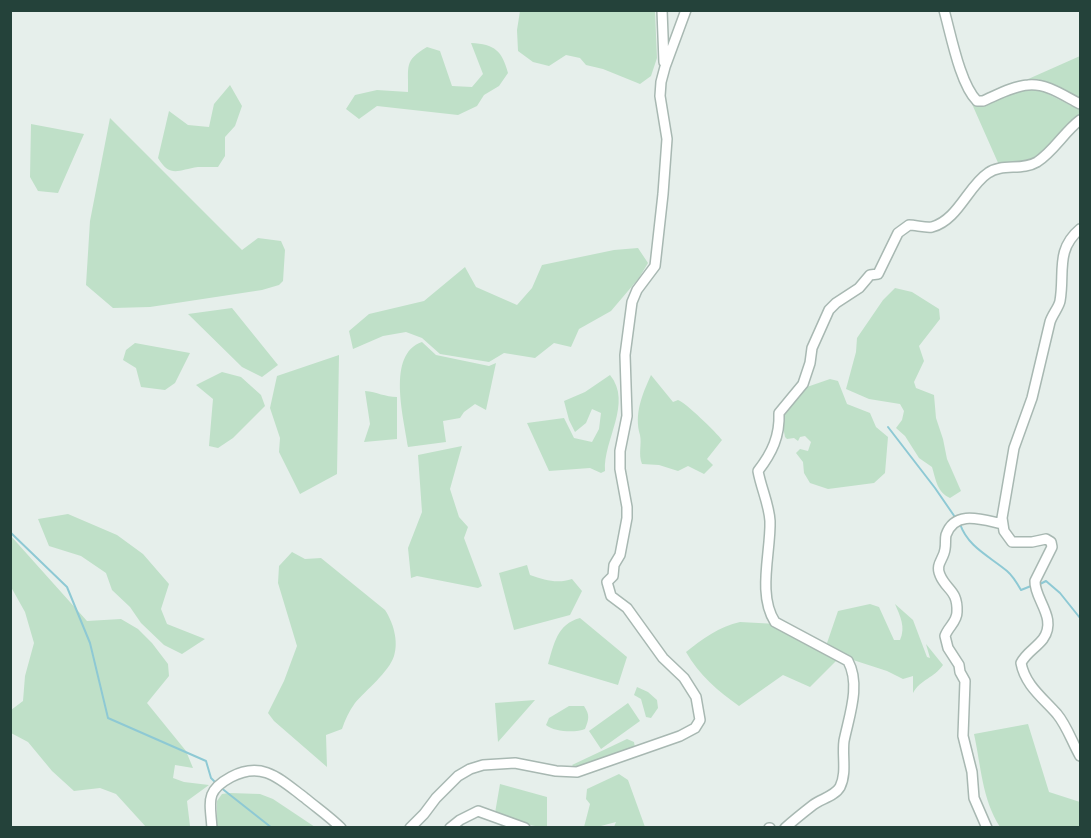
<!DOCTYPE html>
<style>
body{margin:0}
#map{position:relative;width:1091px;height:838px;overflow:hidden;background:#e6efeb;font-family:"Exo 2",sans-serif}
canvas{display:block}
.frame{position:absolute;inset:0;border:12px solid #24423a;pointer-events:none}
</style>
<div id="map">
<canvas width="1091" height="838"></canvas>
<div class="frame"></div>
</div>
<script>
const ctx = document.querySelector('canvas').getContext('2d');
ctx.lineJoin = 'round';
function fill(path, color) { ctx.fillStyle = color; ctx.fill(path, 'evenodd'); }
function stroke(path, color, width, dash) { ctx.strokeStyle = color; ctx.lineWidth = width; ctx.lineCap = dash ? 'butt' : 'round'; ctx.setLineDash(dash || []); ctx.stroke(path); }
fill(new Path2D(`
 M554 11H655L657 58 651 76 640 84 603 69 586 65 580 58 566 55 549 66 533 62 518 51 517 30 520 11Z
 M471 43C495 44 502 51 508 73L499 86 484 95 477 106 458 115 377 106 359 119 346 109 355 95 377 90 408 92C409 67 403 61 427 47L440 51 452 86 472 87 483 74Z
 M1080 56V100L1044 84 1038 79 1048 94 1080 110V117L1035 160 999 165 972 104Z
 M230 85 242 106 235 126 225 137V156L218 167C211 167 204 167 198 167 178 170 170 178 158 158L169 111 188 125 209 127 214 104Z
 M110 118 242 250 258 238 281 241 285 250 283 281 279 285 262 290 150 307 113 308 86 285 90 221Z
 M31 124 84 134 58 193 38 191 30 177Z
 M638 248 648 263 639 278 611 311 579 329 571 347 554 343 535 358 504 353 489 362 440 354 422 338 406 332 383 336 353 349 349 331 369 314 424 301 465 267 476 287 517 305 532 288 542 265 614 250Z
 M895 288 912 292 939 309 940 319 919 346 924 361 914 382 916 388 934 395 936 418 943 439 947 459 961 491 950 498C937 492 936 480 932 467L919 458 905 436 896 428 902 420 904 411 900 404 869 399 846 389 856 352 857 338 883 300Z
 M232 308 278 365 262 377 242 367 188 314Z
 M422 342 436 355 489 366 496 363 486 410 475 404 464 412 460 418 443 421 446 442 408 447C404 418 386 354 422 342Z
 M135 343 190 353 175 383 165 390 141 387 136 368 123 360 126 350Z
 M339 355 337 474 300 494 279 452 280 438 270 408 277 376Z
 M222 372 241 377 261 395 265 406 233 438 218 448 209 446 213 399 196 385Z
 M610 375C633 403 603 440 605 471L601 473 590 468 549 471 527 423 564 418 574 438 592 442 599 429 601 413 592 409 586 423 575 432 569 420 564 401 585 392Z
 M651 375 673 402 678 400C685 402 717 433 722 440L707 459 713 465 704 474 688 466 678 471 659 465 642 464C638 454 642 444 640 435 634 414 642 395 651 375Z
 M830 379 838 381 847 404 870 413 876 427 888 437 885 473 874 483 828 489 810 483 804 473 803 462 796 453 800 449 808 451 811 442 805 436 800 437 798 441 794 438 787 439 785 437 781 416 804 388Z
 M365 391C377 392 385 397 397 397V439L364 442 370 424Z
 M462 446 450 489 459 517 468 527 464 538 482 586 478 588 417 576 411 578 408 548 422 512 418 455Z
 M68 514 117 535 143 554 169 584 161 609 167 624 205 639 182 654 164 645 141 623 130 607 112 590 106 573 81 556 49 546 38 519Z
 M10 535 87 621 121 619 138 629 152 643 168 664 169 676 147 703 186 751 193 768 175 765 173 778 184 782 209 785 187 801 190 826 146 827 116 794 100 788 74 791 52 771 28 742 11 733V710L23 701 25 676 34 643 25 612 11 587Z
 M292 552 305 559 321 558 385 610C393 622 399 641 394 656 389 672 366 690 355 703 349 711 345 720 342 729L326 735 327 767 274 721 268 713 284 681 297 646 278 583 279 566Z
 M527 565 530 575C545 580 557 584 572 579L582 591 570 615 514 630 499 573Z
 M870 604 879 607 894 640H900C906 627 900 616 895 604L913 620 927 657 930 658 926 644 943 665C934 678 921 679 913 693V676L903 679 887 671 850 659 826 646 838 611Z
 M580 618 627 657 618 685 548 664C554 644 557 624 580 618Z
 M740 622 777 624 837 660 810 687 783 675 739 706C718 691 699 675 686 652 701 640 720 626 740 622Z
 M637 687 648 692 657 700 658 708 651 718 646 717 641 699 634 695Z
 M535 700 498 742 495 703Z
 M628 703 640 721 601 749 589 731Z
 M569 706H584C590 715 589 719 585 729 576 733 554 732 546 725L549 718Z
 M1028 724 1049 792 1080 802V827H1000C982 799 981 766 974 734Z
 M627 739 634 742 635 748 576 769 572 765Z
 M619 774 628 780 645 827H614L616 822 597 827H584L590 804 586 799 587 789Z
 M500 784 547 797V827C529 827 512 820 495 813Z
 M229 793 260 794 273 799 315 827H217V801L222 794Z`), '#bfe0c8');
stroke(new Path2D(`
 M888 427 935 488 957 520
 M960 524C968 547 989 556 1007 571 1013 576 1017 583 1021 590L1031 586
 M10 532 67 587 90 643 108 718 206 761 211 778 216 783
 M1040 584 1046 581 1060 593 1080 618
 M220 787 272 828`), '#8ec9d4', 2);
const street = new Path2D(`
 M662 10 664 62
 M944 10C951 35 960 84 977 101H983C997 95 1013 86 1028 85 1047 83 1064 96 1080 104
 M1080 229C1055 250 1065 273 1060 301 1059 307 1052 315 1050 322L1032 398 1014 448 1002 518 1004 531 1012 542H1032L1046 539 1051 542 1052 547 1035 581C1034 599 1058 618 1043 639 1036 648 1026 653 1021 663 1025 685 1043 698 1057 714 1067 726 1072 742 1080 756
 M212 828C210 801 205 791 231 777 263 760 281 780 305 798 317 808 330 817 341 828
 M410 828 424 814 436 798 458 776 470 769 483 765 515 763 556 771 577 772 680 736 695 728 700 720 696 697 684 678 663 658 627 608 611 596 607 582 613 576 614 565 620 555 627 518V507L620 469V451L627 416 625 355 632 302 637 290 655 266 663 194 667 139 660 96 661 82 665 67 686 10
 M450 828 460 820 478 811 525 828
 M769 828H770
 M785 828C794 820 804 812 813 805 821 799 835 796 840 787 847 773 842 756 844 741 849 716 861 685 848 661L775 622C757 594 771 552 770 521 769 504 761 488 758 471 772 453 780 436 779 413L803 384 810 363 812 348 829 310 836 303 859 288 870 275 878 274 898 233 909 225C916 225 925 228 932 227 958 220 968 186 988 173 1002 163 1022 171 1037 162 1054 151 1064 132 1080 120
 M987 828 974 798 972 772 963 736 965 681 960 672 959 665 948 648 945 636C948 627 957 622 957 612 958 590 946 590 940 575 935 564 944 559 945 549 946 544 945 539 946 535 955 509 983 520 1003 524`);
stroke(street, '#a8b8b2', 12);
stroke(street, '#fff', 9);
</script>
